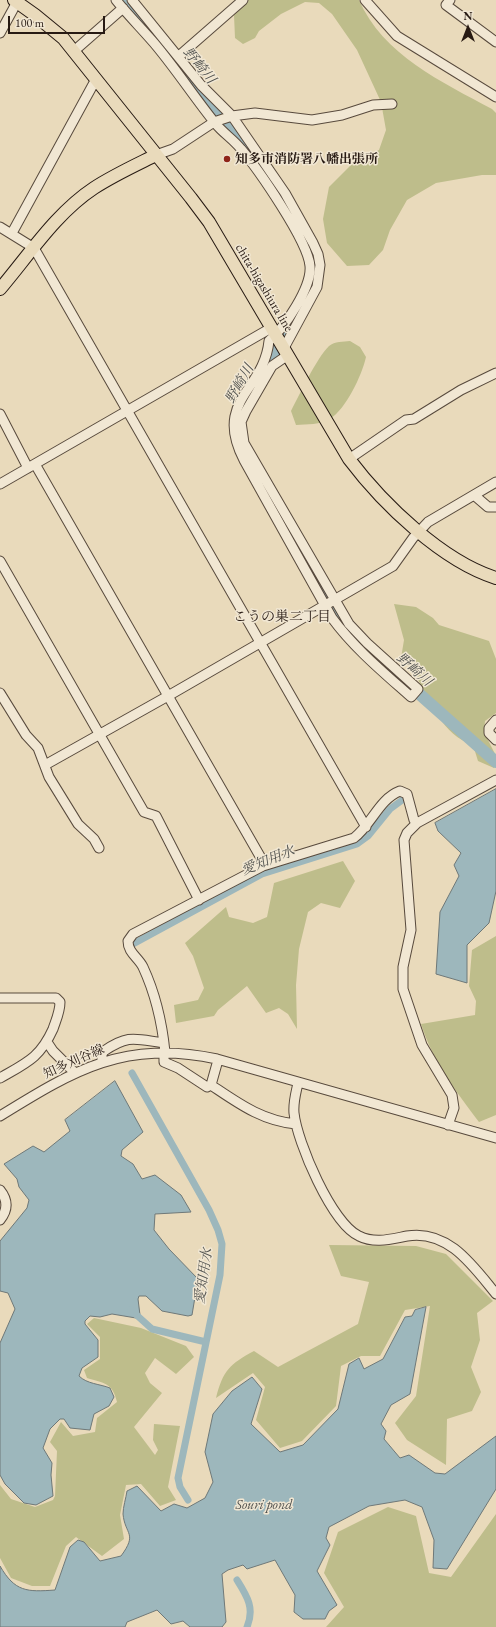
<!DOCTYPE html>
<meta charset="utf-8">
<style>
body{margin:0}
#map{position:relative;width:496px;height:1627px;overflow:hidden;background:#e9dabb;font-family:"EB Garamond",serif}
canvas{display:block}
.north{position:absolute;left:448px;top:8px;width:40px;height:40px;-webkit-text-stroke:3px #f1e7d3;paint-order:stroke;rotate:0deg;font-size:11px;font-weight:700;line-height:16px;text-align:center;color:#271a13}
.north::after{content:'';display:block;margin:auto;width:14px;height:18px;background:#271a13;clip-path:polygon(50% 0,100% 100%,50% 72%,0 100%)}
.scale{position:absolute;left:8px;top:16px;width:97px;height:18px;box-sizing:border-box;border:2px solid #271a13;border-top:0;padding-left:5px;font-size:12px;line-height:14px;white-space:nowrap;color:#271a13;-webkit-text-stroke:3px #f1e7d3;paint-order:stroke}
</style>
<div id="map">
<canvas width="496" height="1627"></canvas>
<div class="north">N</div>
<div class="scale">100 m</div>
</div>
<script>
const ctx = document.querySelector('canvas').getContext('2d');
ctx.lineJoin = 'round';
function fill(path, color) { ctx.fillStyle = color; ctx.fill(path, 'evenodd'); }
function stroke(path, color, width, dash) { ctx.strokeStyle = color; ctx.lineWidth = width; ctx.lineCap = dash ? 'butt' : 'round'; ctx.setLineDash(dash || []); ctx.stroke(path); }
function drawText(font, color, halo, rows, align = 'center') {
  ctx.font = font + ' "EB Garamond","Noto Serif JP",serif'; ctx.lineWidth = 3; ctx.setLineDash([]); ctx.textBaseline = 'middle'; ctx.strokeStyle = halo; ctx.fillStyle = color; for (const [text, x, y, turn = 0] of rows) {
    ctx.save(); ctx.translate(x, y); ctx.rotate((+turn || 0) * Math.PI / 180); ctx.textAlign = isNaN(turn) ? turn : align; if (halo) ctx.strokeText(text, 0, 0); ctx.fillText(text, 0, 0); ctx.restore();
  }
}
fill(new Path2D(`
 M247 0H359C383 55 442 82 492 109L496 113V175H482L436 183 407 200 390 230 383 250 369 265 347 266 327 243 323 219 329 187 352 164 379 150 386 130 381 102 357 50 332 14 319 3 305 2 281 14 259 31 255 38 243 44 235 38 234 15Z
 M350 341 360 347 366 357C362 375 346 409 330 419 320 425 307 424 296 425L291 411C300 394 316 359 329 346 335 341 343 342 350 341Z
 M394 604 416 607 433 618 439 625 489 641 496 659V713L485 721 484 732 495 754 494 768 478 761 473 745C441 734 433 704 417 678 412 671 406 664 401 658L404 640Z
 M343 861 355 881 340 908 321 903 308 912 299 949 296 985 297 1029 288 1014 279 1008 266 1013 247 986 218 1010 214 1016 176 1023 174 1005 198 1000 204 988 193 956 185 943 226 907 229 917 253 923 267 917 274 883Z
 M496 936V1115L479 1122C456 1091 433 1062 421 1024L475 1015 476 1001 469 986 472 950Z
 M329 1245 416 1246 446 1254 493 1301 477 1313 480 1340 471 1367 481 1392 472 1411 447 1419 446 1465 407 1440 395 1423 416 1396 430 1306 405 1310 380 1356H361L341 1366 336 1406 302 1441 280 1448 256 1420 265 1387 253 1373 216 1398C223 1370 230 1364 254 1351L278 1367 358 1324 369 1282 341 1276Z
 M94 1318 141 1328 186 1346 194 1357 176 1374 155 1358 145 1373 150 1383 162 1393 134 1427 155 1455 158 1450 153 1440 154 1424 180 1426 168 1487 176 1500 160 1506 141 1484 126 1485 120 1515 124 1539 102 1556 76 1537 66 1546 50 1586H32L11 1578 0 1558V1485L11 1499 35 1507 53 1500 55 1496 57 1451 50 1442 61 1422 73 1436 95 1432 97 1418 117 1402C113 1383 104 1383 87 1378L84 1370 100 1359V1337L87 1324Z
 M388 1507 416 1516 429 1573 451 1577 496 1514V1627H326L344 1607 324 1573 338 1532Z`), '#bebd8b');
const water = new Path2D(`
 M496 789V891L489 923 467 945V983L436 974 440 912 459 876 454 865 461 853 438 831 435 823Z
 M115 1081 143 1132 122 1150 121 1156 133 1164 142 1179 155 1175 181 1195 191 1212 155 1214 154 1230 169 1249 198 1279 192 1315 188 1316 162 1311 146 1296H139L138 1299 140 1315 136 1318 112 1314 100 1317 90 1316 85 1321V1324L98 1340V1357L82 1368 79 1376C87 1384 100 1384 110 1388L114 1397 109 1406 94 1414 90 1430 70 1428 64 1419H60L50 1429 43 1448 52 1463 51 1475 53 1496 36 1505 24 1503 5 1484 0 1475V1343L15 1309 8 1293 0 1291V1241L27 1208 29 1200 19 1187 17 1179 4 1164 33 1146 44 1152 70 1131 65 1120Z
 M426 1307 410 1394 391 1405 381 1424 386 1431 384 1439 400 1458 409 1455 435 1473 445 1474 496 1436V1489L447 1569 433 1568 434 1540 422 1507 405 1500 369 1506 329 1527 326 1538 330 1545 317 1571 337 1605 329 1611 325 1619H303L294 1612 295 1595 275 1560 247 1569 243 1565 228 1570 222 1574 226 1622 222 1627H190L183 1621 171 1624 157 1610 127 1622 125 1627H0V1566C15 1592 27 1592 55 1590L70 1547 78 1540 84 1542 100 1561 121 1556C138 1533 125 1535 123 1514 123 1507 126 1498 127 1491L137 1486 161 1511 174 1504 187 1508 205 1498 213 1482 205 1452 213 1414 232 1391 252 1377 262 1389 251 1424 280 1452 303 1445 338 1409 349 1364 359 1358 364 1369 383 1359 405 1317 412 1316 415 1310Z`);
fill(water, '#9db7bc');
stroke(water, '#6e7878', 1);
stroke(new Path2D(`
 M133 944 262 874 357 844 368 836 390 809 405 798
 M132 1073 209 1210 218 1230 222 1244 220 1275 178 1478 180 1487 188 1500
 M131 1310 152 1329 206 1342
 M237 1580C247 1596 255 1608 247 1627`), '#9db7bc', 7);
stroke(new Path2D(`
 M123 0 166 48 265 171 311 249C316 263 316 277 310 291L239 414
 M261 482 339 617 355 637 496 762`), '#9db7bc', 12);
const minor = new Path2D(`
 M116 0C128 15 142 29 154 43 176 69 194 97 215 123 223 133 233 139 241 149 258 169 308 241 310 266 312 287 285 327 269 341 264 391 213 400 244 460L332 618C354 648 383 672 411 697L418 689 367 643 349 624 244 443 241 422 246 411 272 366 288 355
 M132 0 201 85 232 116 285 193 313 243 318 254 320 265 317 287 284 348
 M365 0 397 36 496 97
 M450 0 446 5 496 42
 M0 33 17 2
 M74 51 123 8
 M179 56 243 0
 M156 155 173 149 214 122 232 116 255 113 312 120 342 115 373 105 392 104
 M0 227 34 248 366 827
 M12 233 95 81
 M0 414 28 468
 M349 459 406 420 414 419 461 390 496 373
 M35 464 261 858 263 866
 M0 484 271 328
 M474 495 488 507H496
 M0 561 144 812 156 816 199 900
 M0 693 26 735 38 748 49 777 78 824 94 839 99 848
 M496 720 489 728V733L496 740
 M45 765 168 696 393 566 413 538 428 522 496 482
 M0 998H56L60 1002C60 1012 56 1020 53 1029 40 1058 26 1063 0 1078
 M47 1042 53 1051 75 1073
 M165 1052C162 1022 156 995 143 967 138 957 128 953 128 941L133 934 263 866 354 838C372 824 379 799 400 791L407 794 414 820
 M164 1058V1062L178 1068 207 1087 211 1085C238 1103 262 1121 296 1124
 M102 1062V1054L104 1051C129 1034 135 1039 164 1043
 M298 1083C296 1093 293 1102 294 1113 297 1142 332 1224 359 1236 375 1244 391 1239 407 1236 448 1229 473 1266 496 1294
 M211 1085 218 1060
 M0 1116C76 1069 124 1040 217 1059L496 1138
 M448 1125 454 1108 452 1095 422 1045 403 989V967L411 930 404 840 407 833 417 823 496 780
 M0 1190C8 1200 8 1210 0 1220`);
const major = new Path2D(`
 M14 0 35 15 63 38 191 198 209 222 349 459C383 504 442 561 496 578
 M0 289C29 255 56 213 94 188 114 175 136 165 156 155`);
stroke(minor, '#584a3d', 11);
stroke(major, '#271a13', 14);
stroke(minor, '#f1e7d3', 9);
stroke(major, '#e9dabb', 12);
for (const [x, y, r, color] of [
 [227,159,4,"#8f2418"]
]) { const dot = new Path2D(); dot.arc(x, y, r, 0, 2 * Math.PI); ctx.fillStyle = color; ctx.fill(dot); stroke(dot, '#f1e7d3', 1.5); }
drawText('bold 13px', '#271a13', '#f1e7d3', [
 ["知多市消防署八幡出張所",235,159]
], 'left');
drawText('13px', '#271a13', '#f1e7d3', [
 ["chita-higashiura line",264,288,59],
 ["知多刈谷線",74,1062,-24]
]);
drawText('italic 14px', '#50514e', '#f1e7d3', [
 ["野崎川",199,66,51],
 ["野崎川",240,384,-60],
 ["野崎川",414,670,41],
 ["愛知用水",268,861,-22],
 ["愛知用水",204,1276,-82],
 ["Souri pond",264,1505]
]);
drawText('14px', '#271a13', '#f1e7d3', [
 ["こうの巣二丁目",282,617]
]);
</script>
